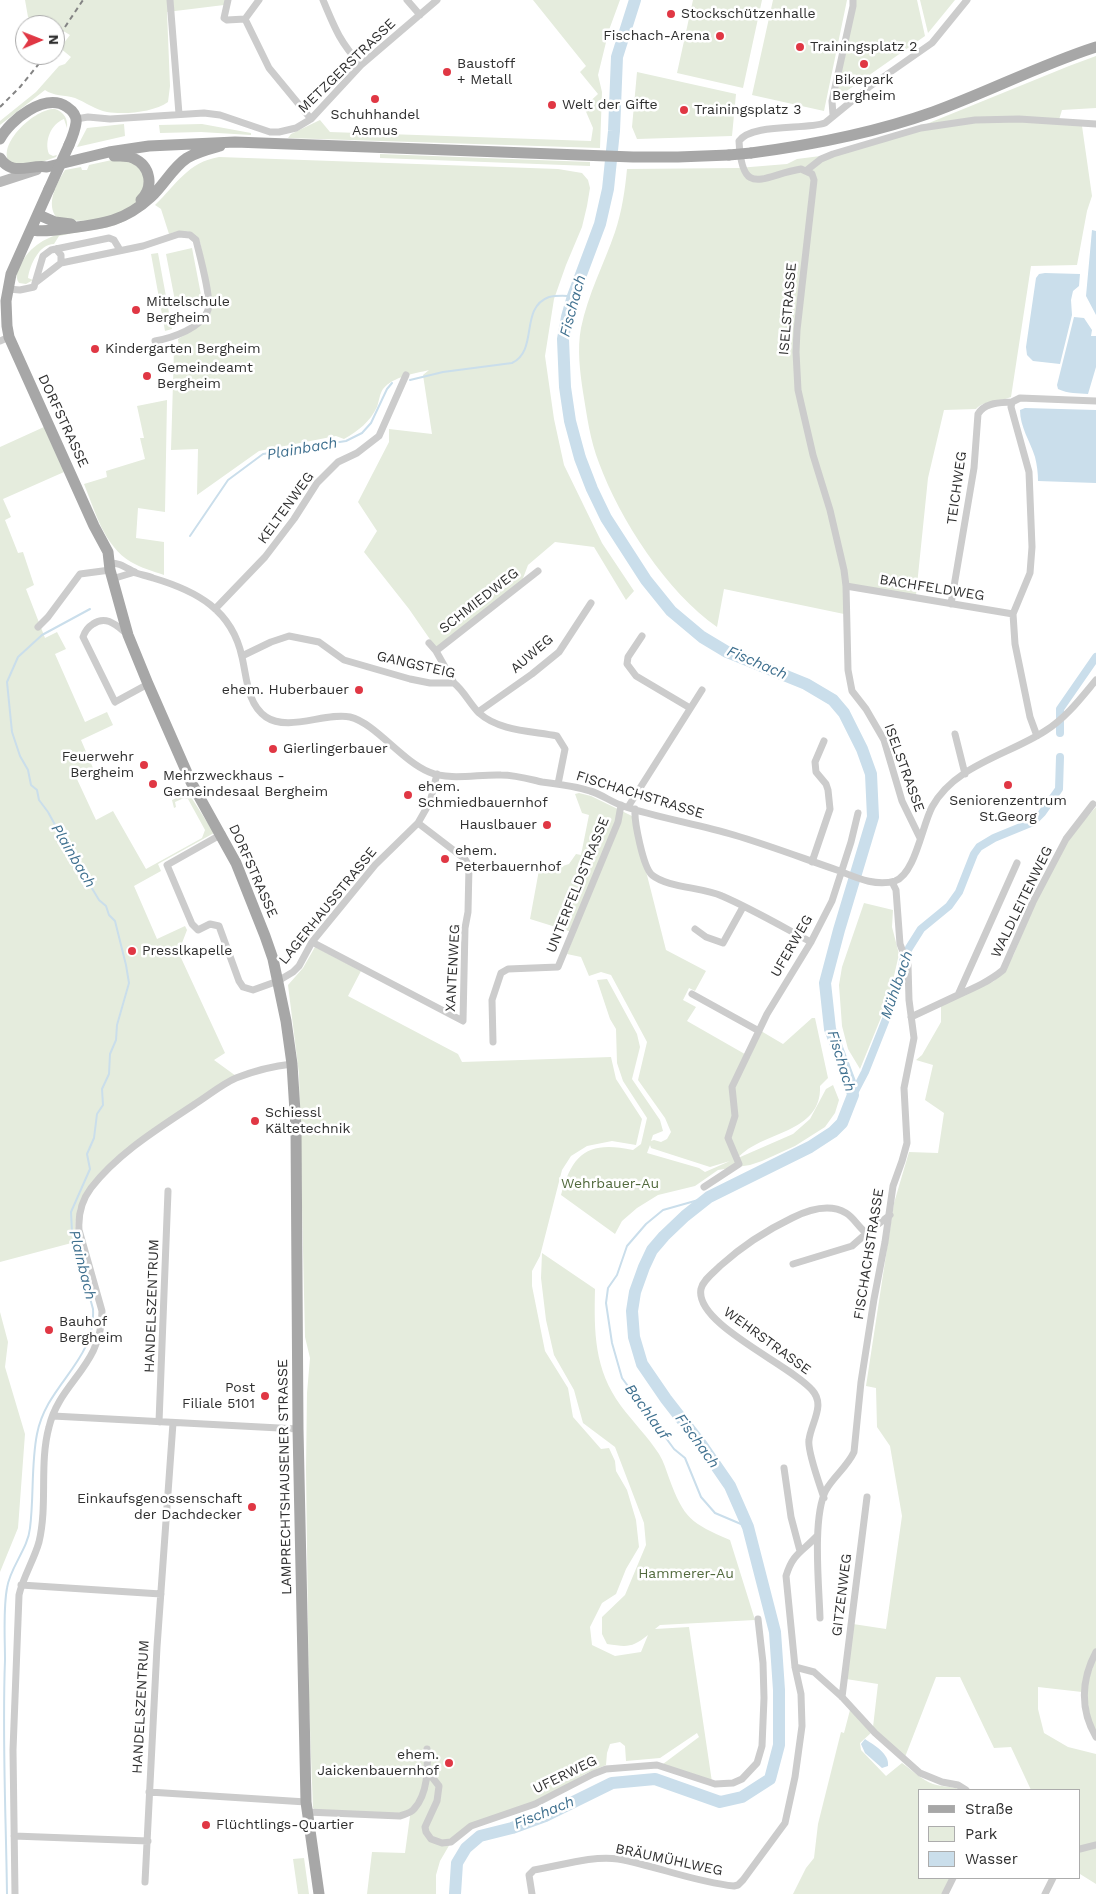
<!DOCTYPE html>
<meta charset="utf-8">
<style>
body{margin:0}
#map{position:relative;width:1096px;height:1894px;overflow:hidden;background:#fff;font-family:"Work Sans",sans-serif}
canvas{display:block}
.legend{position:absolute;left:918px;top:1789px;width:162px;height:90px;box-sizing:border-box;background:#fff;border:1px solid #acacac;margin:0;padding:6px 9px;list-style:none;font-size:15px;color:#2f2f2f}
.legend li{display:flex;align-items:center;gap:10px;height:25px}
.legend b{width:25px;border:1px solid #acacac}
.north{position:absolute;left:15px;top:15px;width:50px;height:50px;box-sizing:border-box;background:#fff;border:1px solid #acacac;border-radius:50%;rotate:89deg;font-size:14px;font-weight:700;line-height:20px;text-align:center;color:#2f2f2f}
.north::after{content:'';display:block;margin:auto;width:18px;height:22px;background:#e03744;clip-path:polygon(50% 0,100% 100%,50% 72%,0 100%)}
</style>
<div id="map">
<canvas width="1096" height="1894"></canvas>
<ul class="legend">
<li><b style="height:6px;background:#a7a7a7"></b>Straße</li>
<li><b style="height:14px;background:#e5ecdd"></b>Park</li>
<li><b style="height:14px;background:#cadeeb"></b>Wasser</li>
</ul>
<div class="north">N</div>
</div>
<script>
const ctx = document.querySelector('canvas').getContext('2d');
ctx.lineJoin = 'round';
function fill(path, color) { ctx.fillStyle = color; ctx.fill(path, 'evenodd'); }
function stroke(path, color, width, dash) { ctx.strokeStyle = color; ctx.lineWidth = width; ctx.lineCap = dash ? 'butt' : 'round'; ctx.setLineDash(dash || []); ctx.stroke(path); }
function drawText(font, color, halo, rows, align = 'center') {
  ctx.font = font + ' "Work Sans",sans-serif'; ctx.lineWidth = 5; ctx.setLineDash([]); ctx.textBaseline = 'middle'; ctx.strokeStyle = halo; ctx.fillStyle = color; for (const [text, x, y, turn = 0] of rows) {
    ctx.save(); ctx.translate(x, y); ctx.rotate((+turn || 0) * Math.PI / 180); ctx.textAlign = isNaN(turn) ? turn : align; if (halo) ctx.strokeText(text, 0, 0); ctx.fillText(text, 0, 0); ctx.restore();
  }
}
fill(new Path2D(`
 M25 0H225L224 5 167 12 170 86 168 102C154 112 125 115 107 112 96 110 85 102 75 98 65 95 53 96 45 90L0 125V121L36 92 59 66 65 64 71 57 60 48 70 35 60 29H55V25H36L28 17Z
 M533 0H620L609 30 598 75 602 92 600 148 288 138 291 134 320 120 330 132 591 141 593 128 584 107 598 94 580 72 586 66Z
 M693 0H762L743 88 677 73Z
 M773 0H847L824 111 752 95Z
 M856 0H917L925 36 838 97 837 92Z
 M920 0H955L928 33Z
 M1096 56V108L1062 110 1058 123 1082 126 1092 196 1087 211 1077 265 1031 266 1011 397C1000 402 984 400 976 409L944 410 928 478 916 595 843 583 844 614 724 589 717 627C667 592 620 520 599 463 590 440 587 416 583 392 580 372 577 349 581 328 588 294 604 264 615 232 622 211 625 190 627 169L738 168 787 164 797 159 836 154 897 136 1069 66Z
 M637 72 736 94 732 136 637 139 632 127Z
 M55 109C64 112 68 119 67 128L64 119C51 124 44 141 49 154L53 156 57 155 56 157C47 160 36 165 26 165 18 166 13 165 8 160 0 141 36 108 55 109Z
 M124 124 125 136 77 147 87 128Z
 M202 124 251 133V135L201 132 160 133 159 125Z
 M380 154 590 162V166L380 158Z
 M219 157 558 169 582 173 588 180 590 188 587 206 582 227 566 265 554 299 545 356 554 419 564 465 602 543 634 591 626 600 594 547 555 542 528 565 522 581 436 648 409 609 364 552 377 531 358 502 389 442V429L432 434 423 375 429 370C414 374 394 376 383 389 380 393 379 401 377 407 370 422 358 431 344 439L336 436 259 451 197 495 198 449 171 450 174 349 179 348 178 339 198 327 212 302 200 242C193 229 182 229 169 234L161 209 155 205C176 185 188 162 219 157Z
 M121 158 136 163 146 179C144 184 143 192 140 197 128 219 78 225 57 218 45 204 57 183 65 170L81 167 82 170H87L89 165Z
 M170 181 171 182C155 202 134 220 109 227 92 231 75 232 59 236L54 244C39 244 30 265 28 278L33 280 26 284 19 283C14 275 18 270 22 262 45 223 90 235 126 218 144 210 157 196 170 181Z
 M192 248 202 300 176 306 166 254Z
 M158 253 172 329 165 331 151 254Z
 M167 400 165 512 138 508 136 538 164 542V575C153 571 141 568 131 562 104 546 95 511 84 484L107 477 106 471 145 459 140 438H144L137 406Z
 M44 427 64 472 3 499 11 517 5 520 18 553 23 552 34 585 26 589 45 638 57 632 66 649 55 654 85 722 107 712 113 725 81 740 93 768 76 777 96 820 113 811 146 869 202 838 205 830 188 799 184 798 175 802 176 807 174 808 172 800 183 795 191 797 214 833 158 864 161 871 134 886 157 939 185 926 187 930 182 943 176 947 225 1053 214 1060 236 1076 122 1152 78 1207 75 1226 79 1241 0 1262V447Z
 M579 793 591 796 632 816 666 950 706 971 695 991 689 988 683 1000 696 1007 687 1021 750 1057 761 1031 783 1044 812 1018H815L828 1078 820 1086C822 1134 761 1131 738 1158L793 1134 810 1119 826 1089 833 1085 839 1100 835 1113 825 1127 795 1146 762 1161 750 1165 718 1170 695 1186 658 1195 637 1208 622 1221 615 1234 561 1195C573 1152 589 1141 633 1150L641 1144 647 1118 623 1081 617 1063 616 1029 610 1019 597 980 607 979 637 1034 640 1047 632 1079 660 1120 663 1131 653 1135 651 1141 654 1140 661 1142 667 1139 671 1132 665 1118 638 1080 647 1042 611 975 601 972 589 976 581 957 567 954 575 933 530 919 539 870 549 864 563 866 569 864 576 854 581 855 589 815 582 813 575 794ZM650 1145 651 1148 710 1167 730 1161 705 1172 699 1168 647 1153Z
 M1096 807V1649L1082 1692 1038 1687V1709L1044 1733 1068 1747 1096 1754V1844L1080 1847V1790H1031L1011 1747 994 1748 960 1677H936L905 1757 873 1727 878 1684 846 1679 853 1624 886 1629 902 1516 890 1446 877 1427 876 1388 866 1386 894 1203 909 1152 938 1153 944 1113 925 1100 933 1065 916 1060 922 1055 941 1022V1006L994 981 1005 971 1014 954 1033 906 1067 839Z
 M864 903 893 910 892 927 899 954 889 998 860 1069 848 1049 842 1026 839 985 842 967Z
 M315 947 361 971 348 996 458 1054 462 1062 611 1057 616 1079 642 1119 636 1145 612 1141 587 1146 571 1156 562 1170 540 1256 532 1271V1286L545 1351 568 1388 573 1417 601 1449 609 1448 615 1461 616 1471 627 1490 636 1520 639 1547 626 1569 616 1594 602 1603 590 1627 592 1645 615 1656 641 1652 648 1635C632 1648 627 1647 607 1644L602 1634V1617L625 1595 646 1545 644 1523 615 1447 583 1423 574 1390 554 1355 546 1320 541 1278 542 1253 595 1289C594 1332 594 1369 621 1406 633 1422 648 1437 659 1454 664 1462 666 1470 669 1478 684 1519 691 1523 730 1540L755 1620 660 1625 655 1629 689 1627 712 1782 663 1764 699 1737 697 1733 660 1758 626 1761 625 1746 620 1742 610 1744 607 1753 606 1765 585 1774 551 1794 454 1837 440 1861 436 1875V1894H367L372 1852 405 1853 410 1816 409 1811 403 1813 317 1811 313 1808 309 1704 306 1469 307 1393 310 1358 305 1337 299 1074 288 985 303 968Z
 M0 1312 8 1342 5 1367 25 1434 18 1528 0 1572Z
 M1096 1657V1735L1091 1725 1086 1688Z
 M850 1710 872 1732 860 1743 861 1750 886 1776 902 1763C912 1770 922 1780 933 1784 943 1787 952 1786 962 1790H920V1878H951L942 1894H793L806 1868 814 1858 818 1824 841 1732 844 1733Z
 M1096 1846V1884L1080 1874V1851Z
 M304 1858 309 1894H298L293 1859Z`), '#e5ecdd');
fill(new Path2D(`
 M1092 230 1096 231V315L1086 296Z
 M1045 273 1080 274 1079 286 1073 291 1071 300 1072 315 1060 364 1033 361 1027 355 1026 347 1036 278 1039 274Z
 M1074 317 1084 318 1092 330 1091 336H1096V367L1088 394C1078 393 1068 394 1058 389L1057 385Z
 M1025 408 1096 410V483L1038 481C1038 473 1037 465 1035 457 1030 441 1020 427 1020 410Z
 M865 1739C874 1745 890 1754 888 1766L882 1768 865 1753 861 1744Z`), '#cadeeb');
stroke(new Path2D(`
 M410 380 443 372 512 363C539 350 519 308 549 297 556 295 566 296 573 296
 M190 536 228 480 263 454 346 441 362 433 371 423 387 389 392 383
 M709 1197 663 1210 646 1224 627 1246 617 1275 608 1288 606 1303 612 1343 622 1378 674 1449 685 1458 701 1497 715 1513 748 1527
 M7 1894C6 1816 2 1738 5 1660 5 1638 3 1609 7 1588 10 1567 28 1549 30 1528 34 1497 31 1464 37 1434 47 1383 96 1362 93 1309L72 1232 71 1212 90 1169 87 1154 94 1138 97 1114 103 1105 102 1089 109 1074 110 1054 116 1040 117 1025 129 983 126 965 115 921 109 915 106 906 99 900 87 880 84 871 76 862 73 853 65 843 48 812 39 800 37 790 31 785 28 770 20 756 12 732 7 682 18 657 42 635 90 609`), '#cadeeb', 2);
stroke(new Path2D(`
 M1060 733V709L1096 657
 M853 1095 865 1072 890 1009 901 978 903 961 909 948 921 929 949 906 959 892 974 854 979 847 994 838 1033 822 1042 813 1059 789 1060 757`), '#cadeeb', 8);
stroke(new Path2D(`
 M455 1894 457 1863 466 1848 480 1836 512 1828 545 1816 612 1783 655 1779 720 1802 742 1797 770 1779 779 1745V1690L775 1632 748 1527 730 1486 701 1444 666 1399 642 1364 634 1337 632 1311 635 1292 644 1267 652 1250 664 1236 685 1216 709 1197 810 1147 833 1132 842 1123 853 1095 850 1082 830 1029 825 983 839 930 873 817 871 774 862 749 844 713 833 700 806 684 727 652 702 637 671 611 646 580 606 518 592 489 580 458 570 421 565 387 563 339 567 317 573 296 600 224 608 189 614 131 617 57 635 0`), '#cadeeb', 12);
stroke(new Path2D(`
 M170 0 179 114
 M228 0 224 18 227 20 245 19 259 0
 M323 0C335 29 340 42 361 65
 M407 0 420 15
 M245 19 269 68 311 119
 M833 115 832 101 853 6V0
 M76 119 88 117 110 119 204 113 220 115 270 132H279L296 128 311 119 361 65 437 0
 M807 170 821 159 833 154 921 128 975 120 1019 119 1096 124
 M61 263 143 246 179 234 190 235 196 240C199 253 212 299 208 310 202 328 172 338 155 341
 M35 283 43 256 51 250 109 238 114 240 120 250
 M8 289 20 290 34 287 35 283 61 263V255L56 249
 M0 341 9 337
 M108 563C120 562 126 568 136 573 142 575 148 576 153 578 197 591 232 610 242 657 247 678 247 704 266 717 288 732 326 712 350 717 375 723 402 761 429 772 450 781 478 774 501 775 515 775 529 779 542 782 558 784 575 786 590 791 601 794 611 802 623 806 658 818 698 824 734 835 768 845 802 858 837 870 855 877 875 887 895 881 915 874 922 826 932 807 955 765 1008 755 1045 731 1066 718 1081 698 1096 680
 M112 579 135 572
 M846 586 1013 614
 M951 604 974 468 978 414C985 402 1000 403 1012 402
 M215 609 265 557 294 519 317 483 338 462 357 453 379 436 406 375
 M38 627 48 617 80 574 110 570
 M126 633C116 625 106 615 93 624 88 627 85 631 83 637L115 702 148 684
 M642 636 628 657 627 664 636 676 690 708
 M429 643 436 651 454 683
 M436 651 538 571
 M242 656 271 642 289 636 319 642 344 660 410 679 430 683H454C464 691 470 704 479 713 499 731 531 731 557 736L565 749 558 784
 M478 712 532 674 559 652 591 603
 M955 734 965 774
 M1037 736 1030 717 1015 644 1013 614 1030 573 1032 547 1029 472 1011 407 1012 402 1020 398 1096 401
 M628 807 702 690
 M635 809C634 821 643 867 652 875 668 888 703 887 722 896 752 909 781 926 811 942
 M222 834 167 865 192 924 198 930 210 924 219 926 239 981 243 987 253 990 278 981 293 972 299 966 312 942 375 865 418 823
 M920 838 902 801 884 740 866 709 852 691 848 670 846 586 844 570 830 510 813 455 798 390 796 352 797 330 814 180 812 174 801 169C763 175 742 200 739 141 752 123 805 130 825 123L869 87 932 43 967 0
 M812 862 830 809 828 790 826 784 816 772 815 762 824 741
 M695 929 706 937 723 943 743 907
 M312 942 463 1021 465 928 468 912 469 866 465 859 418 823 430 802 437 774
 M692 994 759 1031
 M958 995C974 988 990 981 1003 970L1033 902 1066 839 1093 804
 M911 1017 958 995 1017 863
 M493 1042 492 1000 501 973 508 969 558 967 618 822 621 805
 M704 1187 739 1164 728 1138 735 1116 732 1087 767 1014 811 942 832 901 851 842 858 813
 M793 1264 852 1246 868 1232
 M53 1416 298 1429
 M159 1422 168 1191
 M784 1468 791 1517 800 1551
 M824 1498C820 1485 807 1451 809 1440 811 1423 826 1405 812 1390 791 1365 694 1324 701 1289 703 1280 713 1273 720 1266 741 1247 765 1231 792 1218 808 1210 829 1203 846 1213 853 1217 858 1226 865 1232H868L890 1215
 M21 1585 161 1594
 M820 1618C819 1586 812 1517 826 1490 834 1476 847 1467 854 1452L861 1382 874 1299 885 1242 893 1186 902 1161 907 1143 904 1088 914 1038 909 1000 908 965 900 944 896 890 892 882
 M1096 1652C1081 1680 1080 1710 1096 1737
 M795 1667 814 1672 842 1697 875 1733 920 1773 942 1782 958 1785 966 1790
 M842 1697 867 1497
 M428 1776 432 1777 439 1786 437 1801 425 1827 426 1832 431 1839 442 1843 451 1842 471 1826 535 1804 593 1774 606 1769 657 1765 715 1784 733 1783 742 1779 757 1763 762 1746 764 1698 763 1663 758 1619
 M149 1792 306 1802
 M307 1812 400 1816C405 1814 411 1813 414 1809 428 1794 428 1768 427 1749
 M14 1836 148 1841
 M1080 1849 1096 1845
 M145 1882 157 1647 173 1423
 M15 1894 13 1750 19 1595C23 1577 34 1560 39 1542 48 1504 39 1464 49 1427 60 1381 102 1367 102 1311L79 1230C78 1215 82 1200 91 1188 118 1153 159 1128 195 1104 208 1096 222 1084 236 1078 254 1071 273 1066 292 1064
 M532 1894 529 1875 534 1870C559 1866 593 1855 618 1859 657 1866 694 1882 734 1886L738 1885 743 1880 785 1823 795 1777 802 1726 801 1694 795 1667 786 1576C793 1553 802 1552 817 1536
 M945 1894 953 1878
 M1045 1894 1053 1878`), '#ccc', 7);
stroke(new Path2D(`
 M0 182 37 170`), '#b9b9b9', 10);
stroke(new Path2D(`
 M0 139C10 120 45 92 67 107 73 111 77 116 76 123 75 131 72 138 69 145
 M751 153C812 145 874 133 933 112 988 92 1040 65 1096 47
 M114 156C120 156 127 155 133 158 151 166 154 187 141 200
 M0 158C12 177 30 164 47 167L109 152 149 146 235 142 633 157H678L729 155
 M49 189 11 274 6 301 7 326 9 337 94 526 108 552 110 570 128 635 148 684 191 782 236 863 265 936 273 959 286 1021 292 1064 296 1128 298 1429 306 1802 319 1894
 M39 215 55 222 71 224
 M32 230C45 232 57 230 70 228 103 224 125 221 151 197 164 185 173 167 187 158 197 152 209 149 220 146`), '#a7a7a7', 11);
stroke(new Path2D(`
 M55 42 83 0
 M0 107 20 87 46 55`), '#848484', 2, [5, 4]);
stroke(new Path2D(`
 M729 155 751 153
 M49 189 69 145`), '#a7a7a7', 11);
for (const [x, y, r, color] of [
 [671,14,5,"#e03744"],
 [720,36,5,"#e03744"],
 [800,47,5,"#e03744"],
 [864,64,5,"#e03744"],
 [447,72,5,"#e03744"],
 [375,99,5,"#e03744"],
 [552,105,5,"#e03744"],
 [684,110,5,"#e03744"],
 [136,310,5,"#e03744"],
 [95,349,5,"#e03744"],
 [147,376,5,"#e03744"],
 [359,690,5,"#e03744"],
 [273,749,5,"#e03744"],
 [144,765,5,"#e03744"],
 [153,784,5,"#e03744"],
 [1008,785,5,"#e03744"],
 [408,795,5,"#e03744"],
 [547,825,5,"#e03744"],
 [445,859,5,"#e03744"],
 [132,951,5,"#e03744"],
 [255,1121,5,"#e03744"],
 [49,1330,5,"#e03744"],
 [265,1396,5,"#e03744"],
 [252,1507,5,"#e03744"],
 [449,1763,5,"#e03744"],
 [206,1825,5,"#e03744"]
]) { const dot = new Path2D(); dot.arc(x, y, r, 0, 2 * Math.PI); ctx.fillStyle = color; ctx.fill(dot); stroke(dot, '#fff', 2); }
drawText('14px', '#2f2f2f', '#fff', [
 ["Stockschützenhalle",681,14],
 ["Fischach-Arena",710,36,"right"],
 ["Trainingsplatz 2",810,47],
 ["Baustoff",457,64],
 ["+ Metall",457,80],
 ["Bikepark",864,80,"center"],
 ["Bergheim",864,96,"center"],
 ["Welt der Gifte",562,105],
 ["Trainingsplatz 3",694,110],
 ["Schuhhandel",375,115,"center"],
 ["Asmus",375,131,"center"],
 ["Mittelschule",146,302],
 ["Bergheim",146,318],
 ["Kindergarten Bergheim",105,349],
 ["Gemeindeamt",157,368],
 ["Bergheim",157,384],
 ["ehem. Huberbauer",349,690,"right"],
 ["Gierlingerbauer",283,749],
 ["Feuerwehr",134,757,"right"],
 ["Bergheim",134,773,"right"],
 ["Mehrzweckhaus -",163,776],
 ["Gemeindesaal Bergheim",163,792],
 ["ehem.",418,787],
 ["Schmiedbauernhof",418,803],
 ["Seniorenzentrum",1008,801,"center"],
 ["St.Georg",1008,817,"center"],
 ["Hauslbauer",537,825,"right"],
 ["ehem.",455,851],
 ["Peterbauernhof",455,867],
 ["Presslkapelle",142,951],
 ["Schiessl",265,1113],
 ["Kältetechnik",265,1129],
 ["Bauhof",59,1322],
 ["Bergheim",59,1338],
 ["Post",255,1388,"right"],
 ["Filiale 5101",255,1404,"right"],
 ["Einkaufsgenossenschaft",242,1499,"right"],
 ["der Dachdecker",242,1515,"right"],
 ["ehem.",439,1755,"right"],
 ["Jaickenbauernhof",439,1771,"right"],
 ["Flüchtlings-Quartier",216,1825]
], 'left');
drawText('14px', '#2f2f2f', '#fff', [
 ["METZGERSTRASSE",347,66,-44],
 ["ISELSTRASSE",788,309,-85],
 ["DORFSTRASSE",63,421,65],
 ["TEICHWEG",957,488,-82],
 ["KELTENWEG",286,508,-54],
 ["BACHFELDWEG",932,588,9],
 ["SCHMIEDWEG",479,601,-38],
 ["AUWEG",532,654,-41],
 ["GANGSTEIG",416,665,13],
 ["ISELSTRASSE",904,768,70],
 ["FISCHACHSTRASSE",640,795,17],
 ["DORFSTRASSE",253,871,66],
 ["UNTERFELDSTRASSE",578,885,-68],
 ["WALDLEITENWEG",1022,902,-64],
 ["LAGERHAUSSTRASSE",328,906,-51],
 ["UFERWEG",792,946,-60],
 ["XANTENWEG",453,968,-87],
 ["FISCHACHSTRASSE",869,1254,-81],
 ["HANDELSZENTRUM",152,1306,-88],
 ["WEHRSTRASSE",767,1341,36],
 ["LAMPRECHTSHAUSENER STRASSE",285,1477,-91],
 ["GITZENWEG",842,1595,-83],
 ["HANDELSZENTRUM",141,1707,-87],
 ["UFERWEG",565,1775,-26],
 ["BRÄUMÜHLWEG",669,1860,12]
]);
drawText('14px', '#526a3d', '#fff', [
 ["Wehrbauer-Au",610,1184],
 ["Hammerer-Au",686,1574]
]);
drawText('italic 15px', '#3f708f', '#fff', [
 ["Fischach",573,306,-75],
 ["Plainbach",302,449,-10],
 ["Fischach",757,663,23],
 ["Plainbach",73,856,59],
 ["Mühlbach",897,985,-71],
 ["Fischach",841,1061,73],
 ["Plainbach",82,1265,76],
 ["Bachlauf",647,1412,54],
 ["Fischach",697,1441,54],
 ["Fischach",544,1813,-22]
]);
</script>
